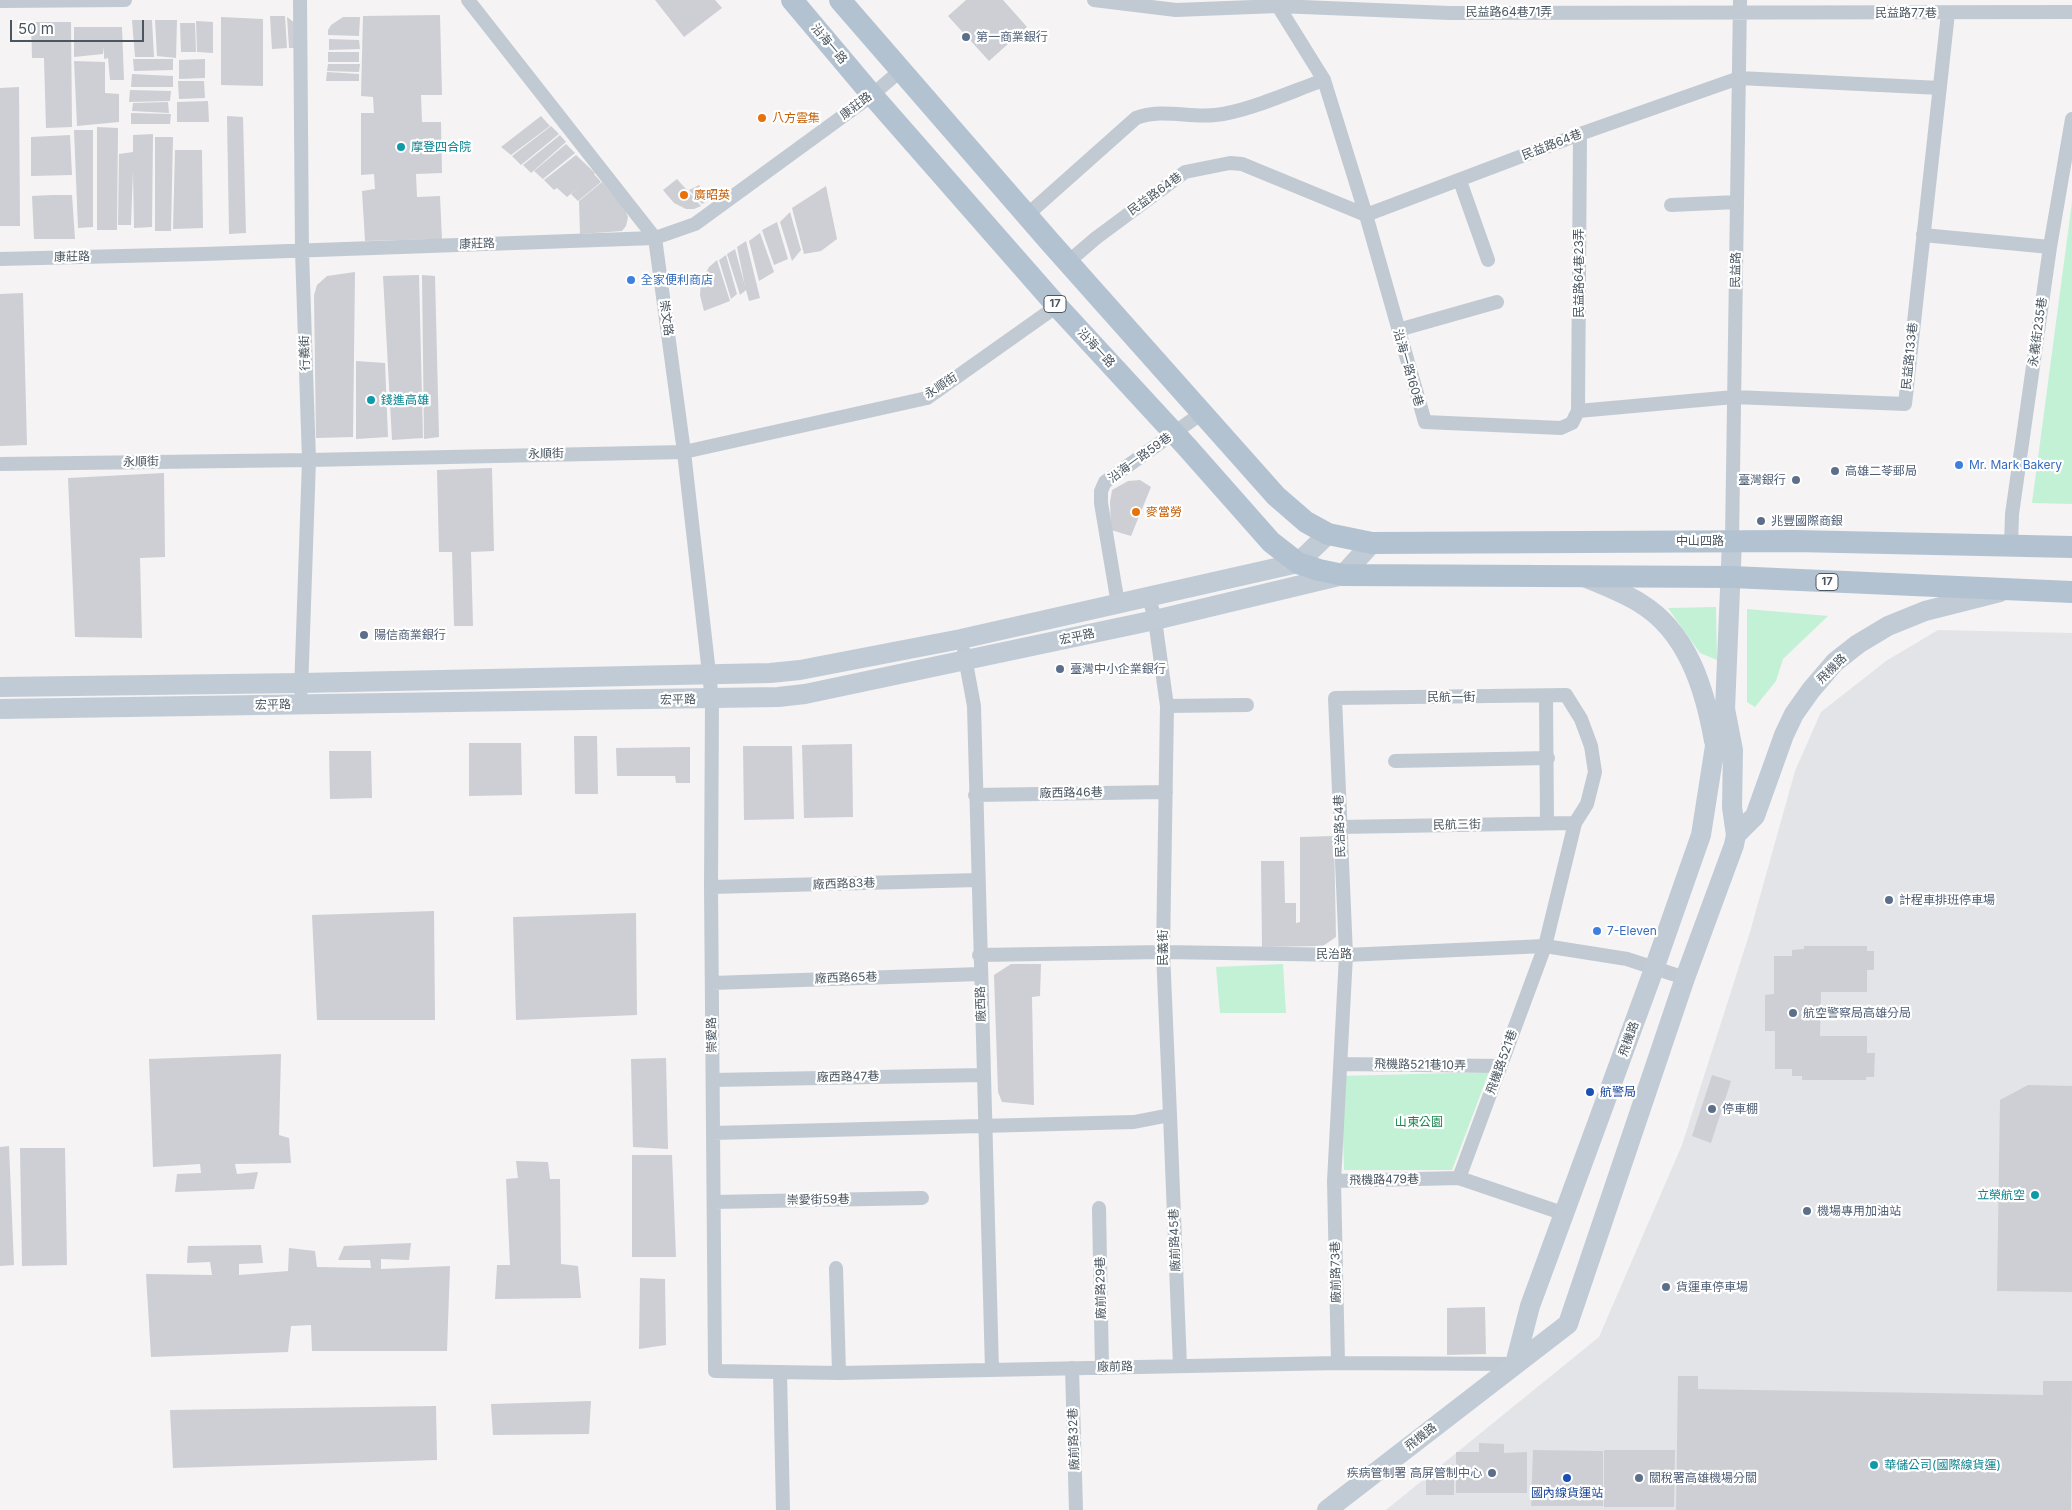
<!DOCTYPE html>
<meta charset="utf-8">
<style>
body{margin:0}
#map{position:relative;width:2072px;height:1510px;overflow:hidden;background:#f5f3f3;font-family:Inter,sans-serif}
canvas{display:block}
.scale{position:absolute;left:10px;top:20px;width:134px;height:22px;box-sizing:border-box;border:2px solid #4a5661;border-top:0;padding-left:6px;font-size:15px;line-height:18px;white-space:nowrap;color:#4a5661;-webkit-text-stroke:4px #fff;paint-order:stroke}
</style>
<div id="map">
<canvas width="2072" height="1510"></canvas>
<div class="scale">50 m</div>
</div>
<script>
const ctx = document.querySelector('canvas').getContext('2d');
ctx.lineJoin = 'round';
function fill(path, color) { ctx.fillStyle = color; ctx.fill(path, 'evenodd'); }
function stroke(path, color, width, dash) { ctx.strokeStyle = color; ctx.lineWidth = width; ctx.lineCap = dash ? 'butt' : 'round'; ctx.setLineDash(dash || []); ctx.stroke(path); }
function drawText(font, color, halo, rows, align = 'center') {
  ctx.font = font + ' Inter,"Noto Sans TC",sans-serif'; ctx.lineWidth = 4.5; ctx.setLineDash([]); ctx.textBaseline = 'middle'; ctx.strokeStyle = halo; ctx.fillStyle = color; for (const [text, x, y, turn = 0] of rows) {
    ctx.save(); ctx.translate(x, y); ctx.rotate((+turn || 0) * Math.PI / 180); ctx.textAlign = isNaN(turn) ? turn : align; if (halo) ctx.strokeText(text, 0, 0); ctx.fillText(text, 0, 0); ctx.restore();
  }
}
fill(new Path2D(`
 M1938 630 2072 633V1510H1386L1599 1337 1682 1145 1750 932 1795 771 1821 712 1886 661Z`), '#e2e4e7');
fill(new Path2D(`
 M2072 202V504L2032 503Z
 M1716 607 1717 660 1700 653 1668 608Z
 M1747 609 1828 616 1783 659 1776 681 1755 707 1747 702Z
 M1283 964 1286 1013H1220L1216 967Z
 M1489 1072 1452 1170H1344L1341 1076Z`), '#c3f1d5');
fill(new Path2D(`
 M655 0H715L722 8 684 37Z
 M966 0H1003L1027 27 989 61 948 16Z
 M440 15 442 95H421L422 122H441L442 173 416 174 417 197 440 196 442 239 365 241 362 191 375 189 374 174 361 175V113H374L373 97 361 96 363 16Z
 M270 16H285L287 48 272 49Z
 M221 17 263 19V86L221 85Z
 M287 17 295 23 296 48H289Z
 M343 17H360L359 36 328 35V30L331 25Z
 M132 20H152L154 57H135Z
 M155 20H177L176 58 157 56Z
 M196 21 213 22V53L197 52Z
 M31 22H71L72 127 46 128 44 58H32Z
 M180 23H195L196 52H181Z
 M74 27H122L124 80H110L108 58 104 59V47L103 54 74 57Z
 M329 39 359 40 360 49 329 50Z
 M328 52H359V62H328Z
 M133 59H173V70L134 71Z
 M205 59V78L179 79V60Z
 M74 61 105 62V93L119 94V122L77 126Z
 M328 64H360L359 72 327 71Z
 M327 72 359 74V81H326Z
 M132 74 173 76V87H131Z
 M178 81H204L205 98 179 99Z
 M19 87 20 226H0V88Z
 M130 90 171 91 170 101 129 102Z
 M208 101 209 122H177V102Z
 M168 102 169 113 132 111 133 103Z
 M131 113 171 114 170 124H131Z
 M227 116 243 117 246 233 229 234Z
 M541 116 550 126 511 155 501 147Z
 M551 126 559 134 521 165 512 156Z
 M97 127 118 128 117 230H97Z
 M74 130H93V227L78 228Z
 M153 134 152 227 134 228 133 171 131 225H118L119 154 133 152V135Z
 M70 135 72 175 31 176V137Z
 M560 135 566 142 531 173 523 165Z
 M155 137H173L171 231H155Z
 M566 144 575 153 543 179 534 171Z
 M175 150H202L203 228 173 229Z
 M576 155 595 173 594 174 601 182 578 201 571 194 580 186 567 197 557 188 554 190 544 180Z
 M677 179 701 206 694 209H686L674 203 663 190Z
 M602 182 625 210 628 217 626 226 622 231 580 234 579 201Z
 M699 185 711 199 702 204 689 190Z
 M826 186 837 239 821 251 804 254 792 208Z
 M52 195H72L75 239H34L32 196Z
 M790 212 801 250 792 261 780 222Z
 M777 222 788 259 774 265 762 230Z
 M760 233 774 272 759 281 749 241Z
 M746 241 760 298 749 301 746 290 740 295 727 254 735 249 745 286 737 247Z
 M726 255 737 294 731 299 719 260Z
 M717 260 730 301 704 311 700 295 701 282 709 267Z
 M355 272 353 437 316 438 314 295 317 285 327 276Z
 M419 275 423 438 392 440 383 276Z
 M422 275 435 276 439 437 424 439Z
 M23 293 27 445 0 446V294Z
 M356 361 385 363 388 437 356 439Z
 M492 468 494 551 471 552 473 626H454L452 552H439L437 470Z
 M164 473 165 557 140 558 142 638 75 637 68 478Z
 M1140 480 1151 487 1131 536 1111 530 1110 502 1112 490 1128 481Z
 M574 736H597L598 794H575Z
 M469 743H521L522 795 469 796Z
 M852 744 853 817 804 818 802 745Z
 M743 746H792L794 819 744 820Z
 M690 747V783H676L675 776H617L616 748Z
 M329 751H371L372 798 330 799Z
 M1334 836 1336 937 1323 946 1262 947 1261 861H1284L1285 903H1296V923L1300 922V837Z
 M434 911 435 1020H317L312 915Z
 M636 913 637 1015 516 1020 513 917Z
 M1804 946H1867V951H1874V970H1867V992H1821L1820 1036H1867V1053H1875L1874 1077H1866V1080H1802V1076H1792V1069H1775V1031H1765V995L1774 994V956H1792V950L1804 949Z
 M1011 964H1041L1040 996 1032 997 1034 1105 1002 1102 998 1092 994 975Z
 M281 1054 279 1135 289 1138 291 1163 235 1164 237 1174 258 1172 254 1189 175 1192 177 1174 201 1173 200 1164 153 1167 149 1059Z
 M666 1058 668 1149 633 1147 631 1059Z
 M1712 1075 1731 1081 1711 1143 1692 1136Z
 M2028 1085 2072 1086V1292L1997 1291 2000 1100Z
 M9 1146 14 1265 0 1266V1147Z
 M20 1148H65L67 1265 22 1266Z
 M632 1155H672L676 1257H632Z
 M516 1161 548 1162 550 1179H560L561 1264 578 1266 581 1298 495 1299 497 1265H510L506 1179 518 1178Z
 M411 1243 409 1260 381 1259V1269L450 1266 447 1351H312L311 1325 291 1326 288 1352 151 1357 146 1274 212 1275 210 1262 187 1263 188 1246 261 1245 263 1263 239 1264V1275L288 1271 289 1248 315 1251 317 1267 371 1268 370 1260H338L344 1246Z
 M640 1278 665 1279 666 1345 639 1349Z
 M1485 1307 1486 1354 1447 1355V1308Z
 M1678 1376H1698V1389L2043 1395V1381H2072L2071 1510H1676Z
 M591 1401 589 1434 493 1435 491 1404Z
 M436 1406 437 1460 173 1468 170 1410Z
 M1479 1443 1504 1444V1453L1527 1452V1493H1456V1452H1479Z
 M1533 1450 1603 1451V1506H1531Z
 M1604 1450H1675L1674 1507H1604Z
 M1436 1472H1454V1495H1426V1479H1436Z`), '#cdcfd5');
stroke(new Path2D(`
 M300 0 302 251 309 460 301 691
 M468 0 655 238 684 452 712 700 711 887 715 1371 839 1373 1338 1363 1515 1364
 M1094 0 1176 10 1278 6 1449 13 2072 12
 M0 1 125 0
 M1273 2 1278 6 1324 80 1366 215 1425 422 1561 428 1572 423 1578 411 1580 134
 M1460 181 1488 260
 M1671 205 1737 202
 M1027 215 1136 118C1161 108 1189 118 1215 115 1247 112 1292 91 1324 80
 M1923 235 2050 247
 M0 259 204 254 655 238 695 224 872 95 900 71
 M1068 262 1096 238 1185 172 1230 163 1242 164 1366 215 1580 134 1739 78 1940 88
 M1398 330 1497 302
 M1578 411 1734 397 1905 404 1948 13
 M0 464 309 460 684 452 927 398 1057 306
 M1732 541 1740 0
 M2011 546 2012 514 2050 247 2072 119
 M1118 604 1101 503V491L1105 482 1202 413
 M964 652 974 706 992 1370
 M1546 697 1547 823
 M1167 706 1247 705
 M1395 761 1548 758
 M975 795 1166 792
 M1339 827 1575 823
 M711 887 978 880
 M979 955 1163 952 1346 955 1545 946 1627 959 1685 978
 M712 983 980 974
 M1340 1064 1500 1066
 M713 1080 983 1075
 M1170 1115 1180 1366
 M713 1133 1134 1122 1170 1115 1163 952 1167 706 1155 620 1149 597
 M1334 1181 1459 1178 1565 1214
 M714 1202 922 1198
 M1099 1208 1102 1368
 M836 1268 839 1373
 M1338 1363 1334 1181 1346 955 1335 698 1566 695 1581 719 1591 746 1595 772 1587 804 1575 823 1545 946 1459 1178
 M1072 1368 1076 1510
 M780 1372 783 1510`), '#c1cad2', 14);
stroke(new Path2D(`
 M1584 577C1603 585 1622 592 1640 603 1688 632 1705 690 1714 741
 M0 687 301 683 770 673 800 670 961 639 1298 563 1328 534
 M0 709 778 697 805 694 1155 620 1343 575 1372 543
 M1736 835 1755 816 1784 735 1794 714 1811 690 1835 662 1858 644 1888 626 1925 611 2000 592
 M1515 1364 1530 1306 1654 969 1701 835 1715 746 1725 709 1732 541
 M1327 1510 1568 1324 1685 978 1734 845 1736 835 1732 807 1733 750 1725 709`), '#c1cbd6', 20);
stroke(new Path2D(`
 M792 0 872 95 1057 306 1187 447 1271 542 1298 563 1319 570 1343 575 1732 577 2072 592
 M840 0 1050 242 1276 496 1306 522 1328 534 1372 543 1795 541 2072 547`), '#b3c2d1', 22);
for (const [x, y, r, color] of [
 [966,37,5,"#5c6f8a"],
 [762,118,5,"#e8710a"],
 [401,147,5,"#0f9aa8"],
 [684,195,5,"#e8710a"],
 [631,280,5,"#3f7fe0"],
 [371,400,5,"#0f9aa8"],
 [1959,465,5,"#3f7fe0"],
 [1835,471,5,"#5c6f8a"],
 [1796,480,5,"#5c6f8a"],
 [1136,512,5,"#e8710a"],
 [1761,521,5,"#5c6f8a"],
 [364,635,5,"#5c6f8a"],
 [1060,669,5,"#5c6f8a"],
 [1889,900,5,"#5c6f8a"],
 [1597,931,5,"#3f7fe0"],
 [1793,1013,5,"#5c6f8a"],
 [1590,1092,5,"#1a4fb4"],
 [1712,1109,5,"#5c6f8a"],
 [2035,1195,5,"#0f9aa8"],
 [1807,1211,5,"#5c6f8a"],
 [1666,1287,5,"#5c6f8a"],
 [1874,1465,5,"#0f9aa8"],
 [1492,1473,5,"#5c6f8a"],
 [1567,1478,5,"#1a4fb4"],
 [1639,1478,5,"#5c6f8a"]
]) { const dot = new Path2D(); dot.arc(x, y, r, 0, 2 * Math.PI); ctx.fillStyle = color; ctx.fill(dot); stroke(dot, '#fff', 2); }
for (const [x, y, w] of [
 [1055,304,22],
 [1827,582,22]
]) { const box = new Path2D(); box.roundRect(x - w / 2, y - 8.5, w, 17, 4); ctx.fillStyle = '#fff'; ctx.fill(box); stroke(box, '#4a5661', 1); }
drawText('bold 11px', '#4a5661', null, [
 ["17",1055,304],
 ["17",1827,582]
]);
drawText('12px', '#4a5661', '#fff', [
 ["民益路64巷71弄",1509,12],
 ["民益路77巷",1906,13],
 ["沿海一路",829,44,50],
 ["康莊路",856,106,-37],
 ["民益路64巷",1552,145,-21],
 ["民益路64巷",1155,194,-36],
 ["康莊路",477,244,-2],
 ["康莊路",72,257,-1],
 ["民益路",1736,270,-89],
 ["民益路64巷23弄",1579,273,-90],
 ["崇文路",666,318,82],
 ["永義街235巷",2038,332,-82],
 ["沿海一路",1096,348,47],
 ["行義街",305,353,-92],
 ["民益路133巷",1910,356,-84],
 ["沿海一路160巷",1408,368,74],
 ["永順街",941,386,-33],
 ["永順街",546,454,-1],
 ["沿海一路59巷",1140,458,-36],
 ["永順街",141,462,-1],
 ["中山四路",1700,541],
 ["宏平路",1077,637,-12],
 ["飛機路",1832,669,-45],
 ["民航一街",1451,697],
 ["宏平路",678,700,-1],
 ["宏平路",273,705,-1],
 ["廠西路46巷",1071,793,-1],
 ["民航三街",1457,825,-1],
 ["民治路54巷",1340,826,-92],
 ["廠西路83巷",844,884,-2],
 ["民義街",1163,948,-90],
 ["民治路",1334,954],
 ["廠西路65巷",846,978,-2],
 ["廠西路",981,1004,-92],
 ["崇愛路",712,1035,-91],
 ["飛機路",1629,1039,-70],
 ["飛機路521巷",1502,1062,-70],
 ["飛機路521巷10弄",1420,1065,1],
 ["廠西路47巷",848,1077,-1],
 ["飛機路479巷",1384,1180,-1],
 ["崇愛街59巷",818,1200,-1],
 ["廠前路45巷",1175,1240,-92],
 ["廠前路73巷",1336,1272,-91],
 ["廠前路29巷",1101,1288,-91],
 ["廠前路",1115,1367,-1],
 ["飛機路",1421,1437,-38],
 ["廠前路32巷",1074,1439,-92]
]);
drawText('12px', '#4e5e75', '#fff', [
 ["第一商業銀行",976,37],
 ["高雄二苓郵局",1845,471],
 ["臺灣銀行",1786,480,"right"],
 ["兆豐國際商銀",1771,521],
 ["陽信商業銀行",374,635],
 ["臺灣中小企業銀行",1070,669],
 ["計程車排班停車場",1899,900],
 ["航空警察局高雄分局",1803,1013],
 ["停車棚",1722,1109],
 ["機場專用加油站",1817,1211],
 ["貨運車停車場",1676,1287],
 ["疾病管制署 高屏管制中心",1482,1473,"right"],
 ["關稅署高雄機場分關",1649,1478]
], 'left');
drawText('12px', '#c56008', '#fff', [
 ["八方雲集",772,118],
 ["廣昭英",694,195],
 ["麥當勞",1146,512]
], 'left');
drawText('12px', '#0d838f', '#fff', [
 ["摩登四合院",411,147],
 ["錢進高雄",381,400],
 ["立榮航空",2025,1195,"right"],
 ["華儲公司(國際線貨運)",1884,1465]
], 'left');
drawText('12px', '#366cbe', '#fff', [
 ["全家便利商店",641,280],
 ["Mr. Mark Bakery",1969,465],
 ["7-Eleven",1607,931]
], 'left');
drawText('12px', '#164399', '#fff', [
 ["航警局",1600,1092],
 ["國內線貨運站",1567,1493,"center"]
], 'left');
drawText('12px', '#17864f', '#fff', [
 ["山東公園",1419,1122]
]);
</script>
